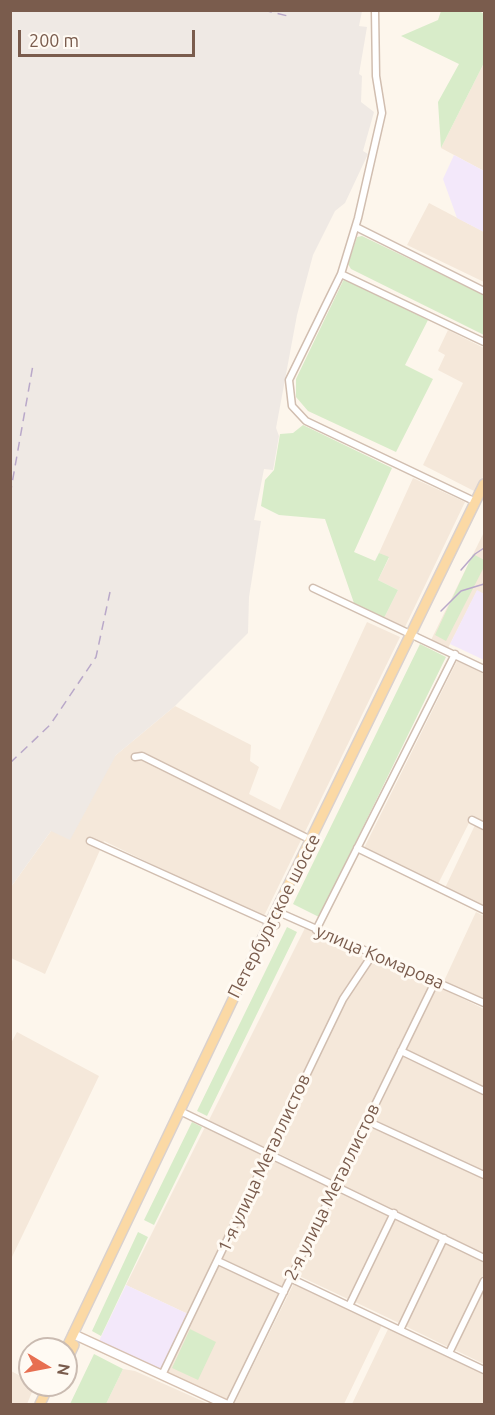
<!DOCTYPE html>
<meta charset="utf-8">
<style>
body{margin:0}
#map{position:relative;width:495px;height:1415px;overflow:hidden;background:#fdf6ec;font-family:Ubuntu,sans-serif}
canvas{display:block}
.frame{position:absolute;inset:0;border:12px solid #7a5c4d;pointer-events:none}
.north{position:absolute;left:18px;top:1337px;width:60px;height:60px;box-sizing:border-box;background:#fffaf3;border:2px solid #cabbb1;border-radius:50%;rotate:100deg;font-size:16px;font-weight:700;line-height:24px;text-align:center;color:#7a5c4d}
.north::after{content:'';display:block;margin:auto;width:21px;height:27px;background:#e76f51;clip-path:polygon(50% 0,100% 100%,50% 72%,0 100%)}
.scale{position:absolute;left:18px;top:30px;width:177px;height:27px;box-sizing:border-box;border:3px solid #7a5c4d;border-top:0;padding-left:8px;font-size:18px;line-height:21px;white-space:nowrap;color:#7a5c4d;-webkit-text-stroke:4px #fffaf3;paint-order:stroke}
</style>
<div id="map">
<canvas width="495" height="1415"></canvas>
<div class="frame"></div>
<div class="north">N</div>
<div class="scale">200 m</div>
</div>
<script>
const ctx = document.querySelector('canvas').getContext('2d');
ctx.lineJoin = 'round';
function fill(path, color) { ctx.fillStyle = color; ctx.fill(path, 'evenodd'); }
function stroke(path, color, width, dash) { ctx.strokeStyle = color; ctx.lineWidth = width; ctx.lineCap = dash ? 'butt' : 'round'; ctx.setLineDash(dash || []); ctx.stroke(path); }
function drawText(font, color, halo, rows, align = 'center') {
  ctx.font = font + ' Ubuntu,sans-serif'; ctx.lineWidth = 6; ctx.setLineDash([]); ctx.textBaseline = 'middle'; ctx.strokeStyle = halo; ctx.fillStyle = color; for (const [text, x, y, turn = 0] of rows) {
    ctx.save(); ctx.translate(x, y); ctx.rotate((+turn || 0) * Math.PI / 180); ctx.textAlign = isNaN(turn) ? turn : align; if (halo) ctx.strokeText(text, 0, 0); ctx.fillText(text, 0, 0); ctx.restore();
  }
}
fill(new Path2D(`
 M484 63V171L441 148Z
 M429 203 484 232V282L407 245Z
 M448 330 484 348V475L476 492 423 465 463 383 438 370 445 355 438 351Z
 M413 478 465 502 405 627 384 618 398 590 378 580 389 558 379 553Z
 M484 532V594L477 591 448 648 431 640Z
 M367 622 400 637 263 918 104 841 45 974 11 958V887L51 831 116 755 175 706 251 745 250 761 259 767 249 794 280 810Z
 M457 661 484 674V825L471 819 438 884 364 848Z
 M475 825 484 830V906L445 888Z
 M476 912 484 916V1000L444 981Z
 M305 928 367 958 358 975 347 985 266 1148 208 1122Z
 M374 957 430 984 334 1181 274 1151 353 986Z
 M437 986 484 1009V1088L406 1050Z
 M17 1032 99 1076 11 1259 10 1045Z
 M403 1057 484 1095V1172L373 1119Z
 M369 1124 484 1179V1254L340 1185Z
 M205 1127 262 1155 188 1314 126 1285Z
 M270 1158 330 1187 282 1288 222 1258Z
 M339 1189 391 1215 350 1300 297 1275Z
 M396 1218 440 1239 399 1323 355 1302Z
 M447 1242 484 1260V1273L448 1347 405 1326Z
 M219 1265 279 1292 229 1399 223 1400 166 1374Z
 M295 1281 383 1323 344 1404H234Z
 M484 1288V1364L455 1350Z
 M389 1327 484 1373V1404H352Z
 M123 1369 135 1371 209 1404H106Z
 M11 1371 30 1381V1385H35L27 1404H11Z`), '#f5e8da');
fill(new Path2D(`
 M11 10 362 11 359 26 367 27 359 74 362 76 361 102 374 112 363 151 368 154 345 203 335 211 313 255 297 315 276 428 279 436 273 470 264 469 254 520 261 521 249 597 248 633 175 706 116 755 70 840 51 831 11 887Z`), '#efe9e4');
fill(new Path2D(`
 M454 155 484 171V232L457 218 443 179Z
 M477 590 484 594V660L450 644Z
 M126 1285 188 1314 160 1371 98 1343Z`), '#f3e8fa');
fill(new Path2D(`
 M441 11H479L484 14V63L441 148 438 102 459 64 401 36 438 20Z
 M362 236 484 295V335L351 269 348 264 357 237Z
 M344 279 428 320 405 365 433 379 396 452 308 411 296 397V379Z
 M303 425 392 468 354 552 375 561 379 553 389 557 378 580 398 590 384 618 355 606 325 519 279 515 261 506 265 480 274 470 280 434 293 433Z
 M473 554 484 560V567L446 641 435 635Z
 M420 644 446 657 319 917 293 904Z
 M287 927 297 932 207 1116 197 1111Z
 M192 1122 202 1127 154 1225 144 1220Z
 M138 1232 148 1237 101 1336 92 1331Z
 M190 1329 216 1342 198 1380 172 1368Z
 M94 1354 123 1369 106 1404H70Z`), '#d8ecc9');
const street = new Path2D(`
 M375 10 376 76 382 113 358 218 341 274 289 380 292 406 306 421 476 502
 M356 227 484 291
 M341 274 484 342
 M313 588 484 669
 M135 757 142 756 311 840
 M472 820 484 826
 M90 841 276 925
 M357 848 484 910
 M276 911 484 1003
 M316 930 455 654
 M401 1051 484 1091
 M184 1113 484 1258
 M367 1121 484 1175
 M218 1261 284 1292
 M290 1278 484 1370
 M349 1306 394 1213
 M400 1330 444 1238
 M449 1353 484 1281
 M162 1375 343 999 373 954
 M229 1404 436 980`);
const secondary = new Path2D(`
 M73 1334 225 1404`);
const primary = new Path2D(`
 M66 1349 246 972 484 484
 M66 1362 74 1345
 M40 1404 49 1385`);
stroke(street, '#d1beb0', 9);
stroke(secondary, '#d6c0b0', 11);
stroke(primary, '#dad1cd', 12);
stroke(street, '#fff', 6);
stroke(secondary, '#fff', 8);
stroke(primary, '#fbd9a5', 9);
stroke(new Path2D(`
 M461 570 475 554 484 548
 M441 611 461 591 484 584`), '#b9a8c9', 1.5);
stroke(new Path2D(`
 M263 10 292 17
 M10 495 33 365
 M10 763 50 725 96 657 110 592`), '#b9a8c9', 1.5, [9, 6]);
drawText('18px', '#7a5c4d', '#fffaf3', [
 ["Петербургское шоссе",274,916,-63],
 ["улица Комарова",380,957,23],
 ["1-я улица Металлистов",264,1163,-65],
 ["2-я улица Металлистов",332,1192,-64]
]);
</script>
